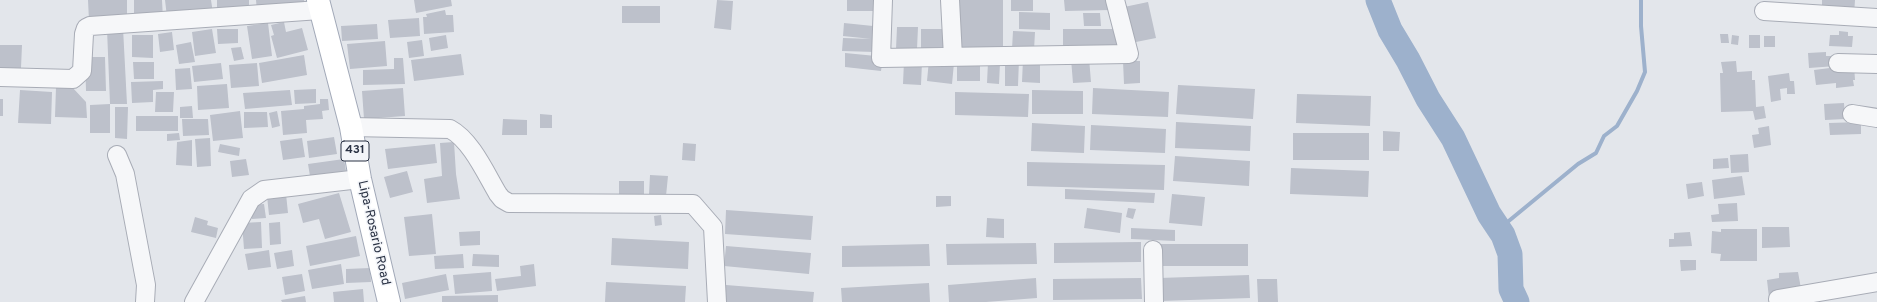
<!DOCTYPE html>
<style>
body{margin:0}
canvas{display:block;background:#e3e6eb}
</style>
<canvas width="1877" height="302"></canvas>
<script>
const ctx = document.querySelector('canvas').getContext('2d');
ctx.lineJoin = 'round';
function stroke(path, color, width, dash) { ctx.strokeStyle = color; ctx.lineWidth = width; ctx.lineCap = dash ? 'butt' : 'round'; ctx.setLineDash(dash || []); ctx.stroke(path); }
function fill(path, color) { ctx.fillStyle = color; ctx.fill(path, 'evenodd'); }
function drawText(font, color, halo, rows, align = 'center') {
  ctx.font = font + ' Overpass,sans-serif'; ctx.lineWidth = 3; ctx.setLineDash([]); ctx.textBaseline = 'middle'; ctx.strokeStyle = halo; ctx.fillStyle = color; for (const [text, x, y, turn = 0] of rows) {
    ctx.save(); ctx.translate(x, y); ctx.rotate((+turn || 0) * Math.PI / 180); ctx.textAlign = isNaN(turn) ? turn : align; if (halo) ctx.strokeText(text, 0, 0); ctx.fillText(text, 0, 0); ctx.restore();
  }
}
stroke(new Path2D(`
 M1499 229 1578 164 1596 153 1604 136 1617 126 1637 91 1645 72 1641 26V0`), '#9db1cc', 4);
stroke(new Path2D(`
 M1378 0 1390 30 1408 60 1428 99 1453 138 1489 214 1503 235 1510 254 1511 289 1517 302`), '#9db1cc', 25);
fill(new Path2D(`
 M88 0H127V21H89Z
 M134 0H162L163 19 134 20Z
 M165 0H211L213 13 167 17Z
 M217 0H249V14H217Z
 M256 0H304L306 7 257 11Z
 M414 0H451L452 6 416 13Z
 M717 0 733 1 731 30 714 28Z
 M847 0H875V11H847Z
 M959 0H1003V50H959Z
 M1011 0H1033V11H1011Z
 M1064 0H1111V10L1065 11Z
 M1822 0H1855L1854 15 1822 14Z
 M1148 2 1156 38 1131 43 1124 7Z
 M622 6H660V23H622Z
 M445 10 446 15H453L454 32 424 34 423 17H427L426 14Z
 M1019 12 1050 13V30L1019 29Z
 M1083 13H1100L1101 26H1084Z
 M419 18 420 36 390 38 388 20Z
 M284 22 286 32 302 28 308 50 277 58 271 36 274 35 271 25Z
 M268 23 272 56 252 59 247 26Z
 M844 23 873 26 872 39 843 36Z
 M377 24 378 39 342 41 341 26Z
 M897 27H918L917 49H896Z
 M123 28 127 104H110V133H90V105L110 104 107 29Z
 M212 29 216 53 195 56 192 32Z
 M217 29H238V43L218 44Z
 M921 29H944L943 49 921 48Z
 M1063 29H1119V51H1063Z
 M1013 31 1035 32 1034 50 1012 49Z
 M1839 31 1848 32V36H1853L1852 47 1829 46 1830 35H1839Z
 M172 32 174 50 160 52 158 34Z
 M1720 34H1728L1729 43H1721Z
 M132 35H153V58L132 57Z
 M446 35 448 48 431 51 429 38Z
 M1732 35 1739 36 1738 45 1731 44Z
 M1749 35H1760V48H1749Z
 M1764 36H1775V47H1764Z
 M843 38 875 39V52L842 51Z
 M422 40 424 56 409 58 407 42Z
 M385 41 387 66 350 69 347 44Z
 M191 42 195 62 179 64 176 45Z
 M0 45H22L21 68H0Z
 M241 47 244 59 234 61 231 48Z
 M1826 52V56H1836V66L1809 68 1808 53Z
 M845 53 876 56 882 64 881 71 845 67Z
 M461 54 464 75 414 81 411 60Z
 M304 55 307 75 262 83 259 63Z
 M85 57H105L106 91H86Z
 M394 58H403L405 84 363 85V70L394 69Z
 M1089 58 1091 82 1073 83 1071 59Z
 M1005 59H1019L1018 86H1005Z
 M1023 59 1040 60V83L1022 82Z
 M929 60 954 63 952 84 927 81Z
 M904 61 922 62 921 85 903 84Z
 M1123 61H1140V83L1124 84Z
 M1736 61 1737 72 1752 71V80H1755L1756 107 1764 106 1766 118 1755 120 1753 111 1721 112 1720 73H1723L1721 62Z
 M133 62H154V79H134Z
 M988 62 1000 63 999 84 987 83Z
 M221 63 223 79 194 82 192 66Z
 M257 63 259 86 231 88 229 65Z
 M957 65H980V81H957Z
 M1854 65 1855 80H1853L1854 86 1836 88V83L1816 85 1814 70Z
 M190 68 192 89 176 90 175 69Z
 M1789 73 1790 81H1794L1795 94H1787V88L1780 89 1781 100 1771 102 1768 76Z
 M163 81V89L153 90V102L132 103 131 82Z
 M227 84 229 108 198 110 197 86Z
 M1178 85 1255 89 1253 119 1176 114Z
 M56 87H72L86 102 87 118 55 117Z
 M403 88 405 116 364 119 362 91Z
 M1093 88 1169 92 1168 117 1092 114Z
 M316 89V103L295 104 294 90Z
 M20 90 52 92 51 124 18 123Z
 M290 90 292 105 245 109 243 93Z
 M1032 90 1083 91V114H1032Z
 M156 92H174L173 112H155Z
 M955 92 1029 94 1028 117 955 115Z
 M1297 94 1371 96 1370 126 1296 123Z
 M0 99H3V116H0Z
 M320 99H328L329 110 322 111 323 119 306 120 307 133 283 135 281 111 304 109V106L320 104Z
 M1844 103 1845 119 1825 120 1824 104Z
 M192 106 193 118H180V107Z
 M115 107H128L127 139 115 138Z
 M240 111 243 138 213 141 210 115Z
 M277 111 280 126 272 128 269 113Z
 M244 112H267L268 127 244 128Z
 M540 114 552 115V128H540Z
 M136 116H178V131H136Z
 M182 119H208L209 135 183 136Z
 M503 119 527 120V135H502Z
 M1176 122 1251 126 1250 151 1175 148Z
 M1861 122V134L1830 135 1829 123Z
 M1032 123 1085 126 1084 153 1031 151Z
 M1091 125 1166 129 1165 153 1090 150Z
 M1769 126 1771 145 1754 148 1752 135 1759 134 1758 128Z
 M1383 131 1400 132 1399 151H1383Z
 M179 133 180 140 167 141V134Z
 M1293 133H1369V160H1293Z
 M334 137 337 154 309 158 307 141Z
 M210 138 211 166 197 167 195 139Z
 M302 138 305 157 283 160 280 141Z
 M192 140V166L176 165 177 142Z
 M454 142 456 174 460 199 427 203 424 179 442 176 440 143Z
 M683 143 696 144 695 161 682 160Z
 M220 144 240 148 239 156 218 152Z
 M435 144 437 163 388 169 385 149Z
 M1748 154 1749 172 1731 173 1730 155Z
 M1175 156 1250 161 1249 186 1173 181Z
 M1728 158 1729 168 1713 169V159Z
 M246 159 249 175 232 177 230 161Z
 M344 159 347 177 311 182 308 164Z
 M1027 162 1165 165 1164 190 1027 186Z
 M1291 168 1369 171 1368 197 1290 194Z
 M407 171 413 192 390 198 384 177Z
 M650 175 668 176 666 196 649 195Z
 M1742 176 1745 195 1714 199 1712 180Z
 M619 181H644V197H619Z
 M1702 182 1704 196 1688 199 1686 184Z
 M1065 189 1155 193 1154 203 1065 199Z
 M339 193 351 232 325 239 319 219 303 223 298 204Z
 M286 194 288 213 269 215 267 196Z
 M1172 194 1205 197 1202 226 1169 223Z
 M936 196H951V206L936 207Z
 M1737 203 1738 221 1712 222 1711 215 1719 214 1718 204Z
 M264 204 266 218 252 219 250 205Z
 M1087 208 1122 213 1120 233 1084 228Z
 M1128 208 1136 209 1133 219 1126 217Z
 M726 210 813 216 811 240 725 234Z
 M432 214 436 254 409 256 404 217Z
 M661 215 662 225 655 226 654 216Z
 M195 217 208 221 207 225 218 228 216 238 191 232Z
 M987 218 1004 219V238L986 237Z
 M261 222 262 248 244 249 242 223Z
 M280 222 281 244 270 245 269 223Z
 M1762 227H1789L1790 247 1762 248Z
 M1131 228 1175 230V241L1131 239Z
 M1721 229H1757V261H1720L1721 254 1711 253 1712 231 1721 232Z
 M480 231V245L460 246 459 232Z
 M1690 232 1692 246 1669 247V239H1674V233Z
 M356 236 360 256 310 266 306 246Z
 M612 238 689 242 688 269 611 265Z
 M1141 242V262L1054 263V243Z
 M1036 243 1037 264 947 265 946 244Z
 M929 244 930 266 842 267V246Z
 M1160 244H1248V266H1160Z
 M726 246 811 253 809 274 724 266Z
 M269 250 271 267 248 270 245 254Z
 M292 250 294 266 277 269 274 253Z
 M463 254 464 268 435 269 434 256Z
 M473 254 499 255V267L472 266Z
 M1680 260H1696V270L1681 271Z
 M341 264 344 284 312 289 308 270Z
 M534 264 536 286 497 291 495 279 521 276 520 266Z
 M370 268 371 282 346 283V269Z
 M491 272 492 291 455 294 453 275Z
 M1798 272 1802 294 1769 298 1767 280 1779 278V273Z
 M302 274 305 291 285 295 282 277Z
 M446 274 449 290 405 299 402 283Z
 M1249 275 1250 298 1160 301 1159 278Z
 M1036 278 1037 298 986 302H949L948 285Z
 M1141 278 1142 299 1053 300V279Z
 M1257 279H1277L1278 302H1258Z
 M606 282 686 286 685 302H605Z
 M929 283 930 302H842L841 288Z
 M726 285 814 292 813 302H725Z
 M363 289 364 302H334L333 292Z
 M498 295V302H442V296Z
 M305 296 306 302H282L281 300Z`), '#bdc1cb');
const minor = new Path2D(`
 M883 0 881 58 1129 54 1115 0
 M950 0 953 57
 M1764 11 1877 18
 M1838 63 1877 64
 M0 77 73 79 82 71 84 34 86 28 90 26 320 10
 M1852 114 1877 118
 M351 127 450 129C471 140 486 174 498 194L502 199 509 203 693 204 713 227 717 302
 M117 155 125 174 146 285 145 302
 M1153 250 1154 302
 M1778 299 1877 282
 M194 302 251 199 264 190 360 179`);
const major = new Path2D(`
 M318 0 351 127 360 179 389 302`);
stroke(minor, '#a8acb6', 20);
stroke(major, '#a2a9b8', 24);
stroke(minor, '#f6f7f9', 18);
stroke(major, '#fff', 22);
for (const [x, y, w] of [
 [355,151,28]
]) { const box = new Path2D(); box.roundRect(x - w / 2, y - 10, w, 20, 3); ctx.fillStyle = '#f3f5f9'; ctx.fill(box); stroke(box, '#2a3244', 1); }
drawText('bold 12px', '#2a3244', null, [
 ["431",355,151]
]);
drawText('13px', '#2a3244', '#f3f5f9', [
 ["Lipa-Rosario Road",373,233,77]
]);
</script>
